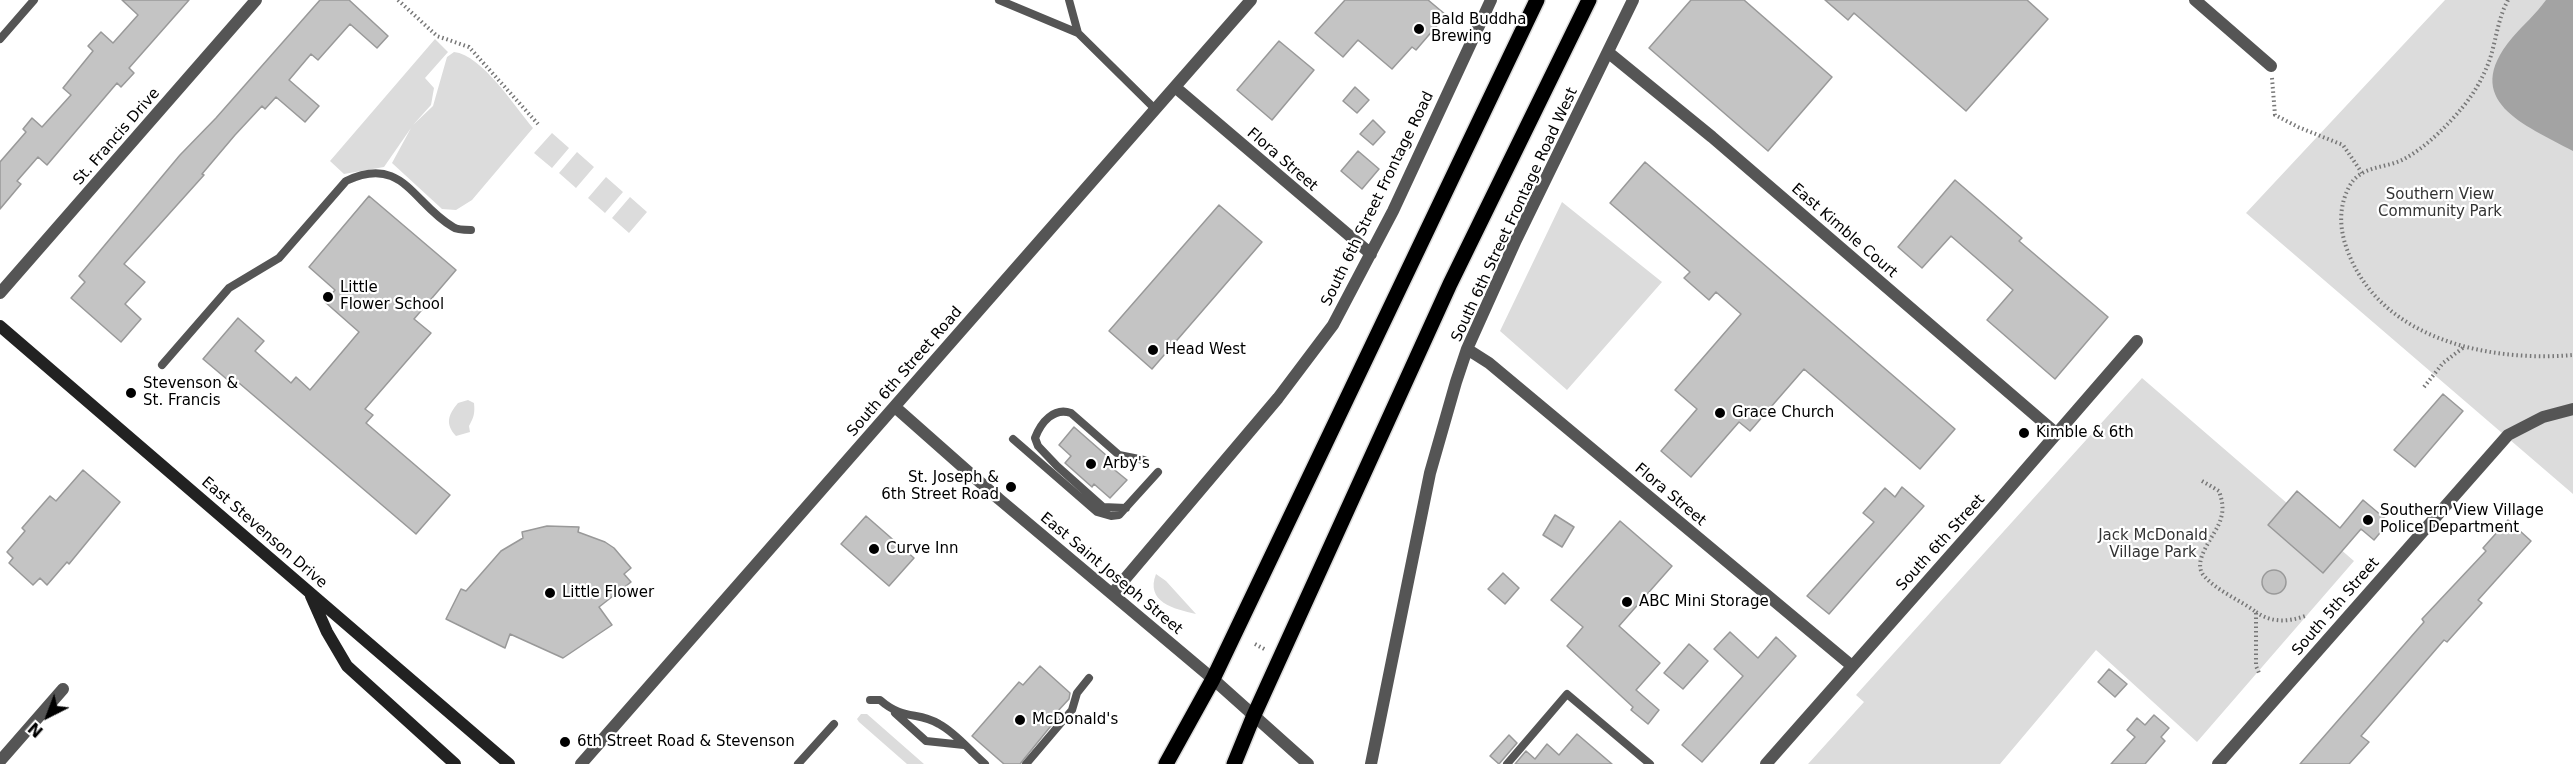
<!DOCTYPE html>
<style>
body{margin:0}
#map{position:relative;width:2573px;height:764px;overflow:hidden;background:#fff;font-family:"DejaVu Sans",sans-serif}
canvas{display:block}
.north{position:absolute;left:18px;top:686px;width:60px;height:60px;-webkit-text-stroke:4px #fff;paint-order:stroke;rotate:222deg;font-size:16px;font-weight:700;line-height:24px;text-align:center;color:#000}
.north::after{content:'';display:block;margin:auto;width:21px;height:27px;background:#000;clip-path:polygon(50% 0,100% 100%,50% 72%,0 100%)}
</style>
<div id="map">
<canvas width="2573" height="764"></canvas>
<div class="north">N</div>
</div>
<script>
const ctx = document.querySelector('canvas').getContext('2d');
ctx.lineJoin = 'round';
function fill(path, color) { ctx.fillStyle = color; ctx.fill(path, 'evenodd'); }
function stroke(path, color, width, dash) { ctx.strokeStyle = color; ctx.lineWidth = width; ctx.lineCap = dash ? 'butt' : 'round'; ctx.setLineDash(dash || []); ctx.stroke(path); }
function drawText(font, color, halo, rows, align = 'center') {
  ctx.font = font + ' "DejaVu Sans",sans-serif'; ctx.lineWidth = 4.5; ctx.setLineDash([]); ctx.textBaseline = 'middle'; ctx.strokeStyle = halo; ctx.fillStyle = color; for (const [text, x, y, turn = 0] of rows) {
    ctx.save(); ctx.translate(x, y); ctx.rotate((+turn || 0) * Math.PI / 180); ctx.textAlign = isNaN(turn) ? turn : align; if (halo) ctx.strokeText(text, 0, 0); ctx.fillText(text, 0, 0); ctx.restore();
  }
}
fill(new Path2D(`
 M2445 0H2573V494L2246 213Z
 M435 39 448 52 425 78 434 88 431 105 413 125 433 106 447 57 454 52C482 55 515 107 533 128L472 200 456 210 442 209 392 163 411 128 384 167 344 174 330 161Z
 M552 133 569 148 552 168 534 153Z
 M577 152 594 167 576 188 559 173Z
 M606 177 623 192 605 213 588 198Z
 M630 197 647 212 629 233 612 218Z
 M1562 202 1662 282 1567 390 1500 331Z
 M2142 378 2354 561 2197 742 2096 650 2000 764H1808L1864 702 1856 695Z
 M468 400 474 403C475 413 474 417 469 426L470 432 456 436C445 424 448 415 458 403Z
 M1156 574 1166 581 1196 614C1174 609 1145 602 1156 574Z
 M861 714H867L924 764H907L859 722 857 719Z`), '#dcdcdc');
fill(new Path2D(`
 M2546 0H2573V151C2525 125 2459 101 2512 38 2523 25 2536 14 2546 0Z`), '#a3a3a3');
const building = new Path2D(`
 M122 0H189L129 68 134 73 121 87 117 83 47 165 38 157 17 181 21 184 0 209V162L26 132 23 129 32 118 42 127 71 95 63 88 93 51 88 46 101 32 113 43 138 15Z
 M320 0H349L388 36 377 48 350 24 318 60 311 54 289 80 319 106 305 122 276 97 265 109 262 106 235 135 202 174 204 175 124 264 145 282 125 304 141 319 121 342 71 298 85 282 79 276 180 155 216 118Z
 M1345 0H1428L1446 15 1416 50 1412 47 1392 69 1358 40 1343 57 1315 33Z
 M1691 0H1744L1832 77 1768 151 1649 48Z
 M1825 0H2027L2048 19 1966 111 1854 13 1848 20Z
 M1279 41 1314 70 1272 120 1237 90Z
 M1355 87 1369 100 1357 113 1343 101Z
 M1373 120 1385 132 1373 145 1360 134Z
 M1358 151 1379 169 1362 189 1341 171Z
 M1645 162 1955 429 1920 469 1804 369 1750 431 1739 422 1691 477 1661 451 1697 409 1675 390 1741 314 1716 292 1709 300 1684 278 1690 272 1610 203Z
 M1955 180 2022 238 2019 241 2108 317 2055 379 1987 320 2013 290 1951 236 1922 268 1898 247Z
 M369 196 456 270 414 319 431 333 365 409 373 415 366 423 450 495 416 534 232 377 229 381 203 359 238 318 264 341 255 351 291 383 296 377 310 390 359 332 325 302 335 290 309 267Z
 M1219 205 1262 242 1152 369 1109 331Z
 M2443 394 2463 411 2415 467 2394 450Z
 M1074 427 1115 463 1111 467 1127 480 1110 498 1094 484 1092 487 1065 463 1071 456 1059 445Z
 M83 470 120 502 69 564 67 562 47 585 40 578 33 585 9 563 13 558 7 552 25 531 22 528 50 496 56 501Z
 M1902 487 1924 506 1829 614 1807 596 1874 522 1863 513 1885 488 1895 497Z
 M2297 491 2340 528 2363 500 2389 522 2374 540 2361 529 2323 573 2268 525Z
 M1555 515 1574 527 1562 547 1543 535Z
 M866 516 914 558 889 586 841 544Z
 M2508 520 2531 541 2478 600 2482 603 2447 642 2444 640 2361 736 2369 742 2349 764H2300L2424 622 2422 619 2486 551 2483 548Z
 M1620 521 1672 566 1619 626 1660 663 1636 690 1659 710 1648 724 1631 710 1633 707 1567 646 1583 627 1551 600Z
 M547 526 579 527 578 532 605 542 614 548 631 568 624 574 631 582 599 607 612 625 563 658 510 634 505 648 446 619 461 589 466 591 501 551 523 538 522 532Z
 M2262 582a12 12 0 1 1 24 0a12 12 0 1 1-24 0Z
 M1503 573 1519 588 1505 604 1488 589Z
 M1730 632 1758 658 1776 637 1796 656 1702 762 1682 745 1743 676 1714 649Z
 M1689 644 1708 661 1683 689 1664 673Z
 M1040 666 1070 693 1069 699 1056 713 1059 716 1020 764H1004L972 736 1019 682 1023 685Z
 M2109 669 2127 684 2115 697 2098 682Z
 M2154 715 2169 728 2161 737 2165 741 2145 764H2111L2135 737 2127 730 2137 718 2145 725Z
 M1577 734 1612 764H1515L1526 751 1535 759 1547 744 1559 755Z
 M1509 735 1517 743 1499 764 1490 756Z`);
fill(building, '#c4c4c4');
stroke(building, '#999', 1.5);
const primary = new Path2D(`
 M1166 764 1213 679 1537 0
 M1234 764 1254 715 1450 284 1589 0`);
stroke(primary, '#dbdbdb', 18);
stroke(new Path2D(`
 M398 0 437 36 469 47 538 124
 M2508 0C2496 22 2496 47 2486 69 2480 83 2472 96 2462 108 2447 126 2425 148 2404 159 2385 169 2360 165 2349 187 2337 210 2340 234 2350 257 2386 341 2491 362 2573 355
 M2272 78 2275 115 2298 127 2343 145 2362 173
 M2424 387 2443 363 2464 347
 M2202 481 2219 491C2222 500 2224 508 2221 518 2217 535 2189 561 2205 577 2219 592 2240 600 2256 612V666L2259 673
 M2256 612C2272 623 2288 622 2305 616
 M1255 644 1266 650`), '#777', 4, [1.5, 3]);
stroke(new Path2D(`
 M999 0 1078 33 1155 109
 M1069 0 1078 33
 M0 39 34 0
 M162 365 229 288 279 258 346 181C403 154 413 204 453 227 457 230 465 230 471 230
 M1013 439 1097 512 1111 516 1119 515 1158 472
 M1126 508 1103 507 1057 466 1038 446 1035 438C1041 422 1054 407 1071 413L1119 455 1144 460
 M870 700H880C904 721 918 711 939 724 956 733 970 751 985 764
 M895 713 926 741 964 745
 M798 764 834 724
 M1026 764 1072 710 1077 693 1089 678
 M1507 764 1567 694 1650 764`), '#555', 8);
stroke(new Path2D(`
 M2195 0 2271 66
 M1609 53 1712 137 2057 434
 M1175 87 1371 254
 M0 293 256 0
 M1467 349 1489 363 1852 666
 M895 407 999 499 1213 679
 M1113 593 1278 398 1333 325 1393 211 1491 0
 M0 761 63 689
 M581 764 1251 0
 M1371 764 1430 473 1456 382 1467 349 1516 240 1633 0
 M1766 764 1993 507 2137 341
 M2218 764 2508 435 2543 417 2573 409`), '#555', 12);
stroke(new Path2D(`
 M1213 679 1308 764`), '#555', 12);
stroke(new Path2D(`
 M0 326 509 764
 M311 596 327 632 347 666 455 764`), '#222', 12);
stroke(primary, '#000', 15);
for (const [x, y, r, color] of [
 [1419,29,6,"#000"],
 [328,297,6,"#000"],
 [1153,350,6,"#000"],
 [131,393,6,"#000"],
 [1720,413,6,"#000"],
 [2024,433,6,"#000"],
 [1091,464,6,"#000"],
 [1011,487,6,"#000"],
 [2368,520,6,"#000"],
 [874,549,6,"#000"],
 [550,593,6,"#000"],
 [1627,602,6,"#000"],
 [1020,720,6,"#000"],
 [565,742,6,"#000"]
]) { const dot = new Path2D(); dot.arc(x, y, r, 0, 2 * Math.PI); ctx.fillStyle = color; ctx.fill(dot); stroke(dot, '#fff', 2); }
drawText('15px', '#000', '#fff', [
 ["Bald Buddha",1431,20],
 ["Brewing",1431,37],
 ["Little",340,288],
 ["Flower School",340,305],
 ["Head West",1165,350],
 ["Stevenson &",143,384],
 ["St. Francis",143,401],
 ["Grace Church",1732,413],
 ["Kimble & 6th",2036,433],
 ["Arby's",1103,464],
 ["St. Joseph &",999,478,"right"],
 ["6th Street Road",999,495,"right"],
 ["Southern View Village",2380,511],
 ["Police Department",2380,528],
 ["Curve Inn",886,549],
 ["Little Flower",562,593],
 ["ABC Mini Storage",1639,602],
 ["McDonald's",1032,720],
 ["6th Street Road & Stevenson",577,742]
], 'left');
drawText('15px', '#000', '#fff', [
 ["St. Francis Drive",117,137,-49],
 ["Flora Street",1282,160,41],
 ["South 6th Street Frontage Road",1378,199,-64],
 ["South 6th Street Frontage Road West",1515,215,-65],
 ["East Kimble Court",1844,231,41],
 ["South 6th Street Road",905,372,-49],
 ["Flora Street",1670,495,40],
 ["East Stevenson Drive",264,533,41],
 ["South 6th Street",1941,543,-48],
 ["East Saint Joseph Street",1111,574,40],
 ["South 5th Street",2336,607,-49]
]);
drawText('15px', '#333', '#fff', [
 ["Southern View",2440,195],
 ["Community Park",2440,212],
 ["Jack McDonald",2153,536],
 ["Village Park",2153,553]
]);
</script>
